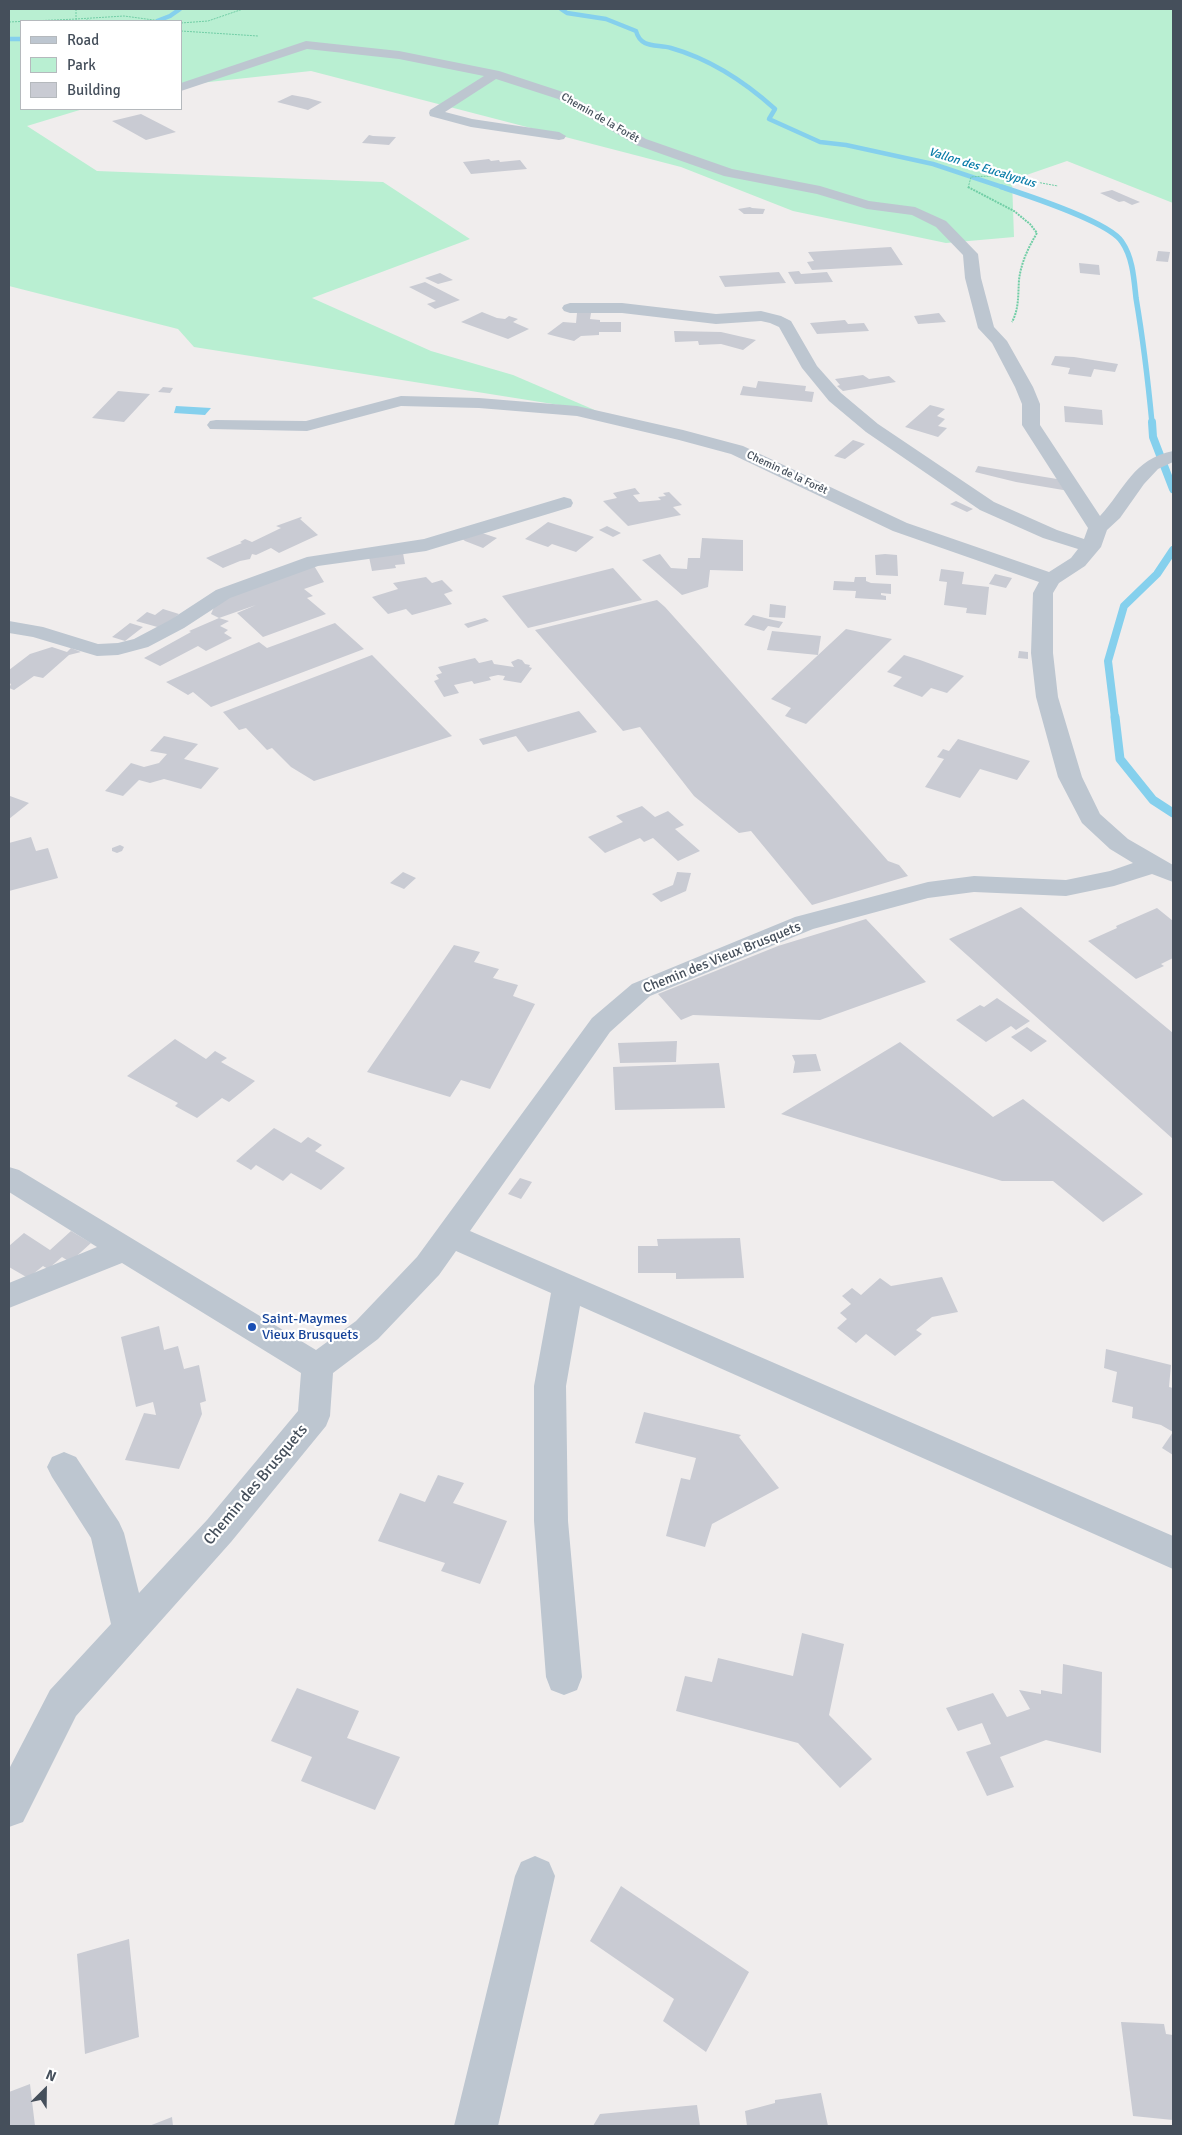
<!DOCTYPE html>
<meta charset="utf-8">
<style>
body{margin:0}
#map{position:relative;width:1182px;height:2135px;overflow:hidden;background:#f0eded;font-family:Signika,sans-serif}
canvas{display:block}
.frame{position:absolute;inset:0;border:10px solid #454f5b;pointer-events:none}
.legend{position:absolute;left:20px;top:20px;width:162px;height:90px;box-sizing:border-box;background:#fff;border:1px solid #b5b9bd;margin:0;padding:6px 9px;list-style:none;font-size:15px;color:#454f5b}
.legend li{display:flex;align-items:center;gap:10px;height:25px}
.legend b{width:25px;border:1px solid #b5b9bd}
.north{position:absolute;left:20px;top:2065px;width:50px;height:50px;-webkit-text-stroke:4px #fff;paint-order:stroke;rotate:23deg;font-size:14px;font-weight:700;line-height:20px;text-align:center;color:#454f5b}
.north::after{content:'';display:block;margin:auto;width:18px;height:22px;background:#454f5b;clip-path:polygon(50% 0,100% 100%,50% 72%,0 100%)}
</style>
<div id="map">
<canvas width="1182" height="2135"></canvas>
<div class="frame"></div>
<ul class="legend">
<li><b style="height:6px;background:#bdc6d0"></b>Road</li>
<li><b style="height:14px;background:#b9efd2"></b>Park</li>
<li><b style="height:14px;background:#c9cbd3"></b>Building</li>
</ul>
<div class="north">N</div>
</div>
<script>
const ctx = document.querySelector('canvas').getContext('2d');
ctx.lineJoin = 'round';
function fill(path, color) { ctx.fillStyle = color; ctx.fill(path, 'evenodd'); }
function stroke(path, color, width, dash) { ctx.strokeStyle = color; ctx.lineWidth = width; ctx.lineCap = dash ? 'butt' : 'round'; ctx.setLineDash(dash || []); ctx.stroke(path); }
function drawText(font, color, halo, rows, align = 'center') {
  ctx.font = font + ' Signika,sans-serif'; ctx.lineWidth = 4.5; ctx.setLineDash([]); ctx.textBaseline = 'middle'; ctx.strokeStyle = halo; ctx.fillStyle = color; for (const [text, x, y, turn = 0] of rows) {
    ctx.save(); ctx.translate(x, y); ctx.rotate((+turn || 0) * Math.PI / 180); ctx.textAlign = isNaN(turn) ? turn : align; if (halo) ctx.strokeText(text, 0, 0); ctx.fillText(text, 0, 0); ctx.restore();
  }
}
fill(new Path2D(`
 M9 9H1173V203L1067 161 1012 180 1014 237 946 243 793 211 681 167 311 71 181 85V21H21V109H83L27 126 97 171 383 182 470 239 312 298 431 351 513 375 597 411 194 347 178 329 9 286Z`), '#b9efd2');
fill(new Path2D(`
 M176 406 211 408 205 415 174 413Z`), '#85d0ed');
stroke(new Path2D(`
 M561 9 567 13 606 19 636 31C641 49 656 44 671 48 710 59 745 82 775 109L769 119 820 142 846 145 933 164 1005 188
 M157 21 170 16 180 9
 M9 39H21`), '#85d0ed', 4.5);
stroke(new Path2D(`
 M1002 187C1026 195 1110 222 1122 242 1133 258 1134 280 1136 298 1143 339 1148 381 1152 423`), '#85d0ed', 5.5);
stroke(new Path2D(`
 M1152 422 1153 437 1173 489
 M1115 718 1108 661 1124 606 1157 574 1173 550`), '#85d0ed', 8);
stroke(new Path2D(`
 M1115 717 1120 759 1153 800 1173 813`), '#85d0ed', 9);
fill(new Path2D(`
 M292 95 308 98 322 102 308 110 277 102Z
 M141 114 176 132 146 140 112 121Z
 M369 135 373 136 396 137 389 145 362 143Z
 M489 159 491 161 499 160 500 162 520 160 527 169 471 174 463 162Z
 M1112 190 1140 202 1132 205 1124 201 1119 202 1100 193Z
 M750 207 752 208 765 209 763 214H744L738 209Z
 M891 247 903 265 812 270 807 262 814 261 808 252Z
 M1158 251 1170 252 1168 262 1156 261Z
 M1079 263 1099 265 1100 275 1080 273Z
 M799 271 801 274 827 272 833 282 795 284 788 272Z
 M779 272 786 283 725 287 719 276Z
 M440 273 453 280 438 284 425 278Z
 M425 282 460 300 435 309 427 304 436 301 409 287Z
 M482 312 497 318 505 319 509 316 518 319 513 322 529 329 508 339 461 322Z
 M577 313H591L590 319 600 320V322H621V332H599V335L581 336 574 341 547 334 563 322 576 323Z
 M939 313 946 322 918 324 914 316Z
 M845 320 848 324 864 323 869 331 817 334 810 323Z
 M674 331 721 332 756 340 743 350 721 344 699 345 698 341 675 342Z
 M1055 356 1074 357 1118 364 1115 372 1094 369 1091 377 1068 374 1070 368 1051 365Z
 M863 375 869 379 889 376 896 382 843 391 837 386 840 385 835 379Z
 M758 381 806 386 805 391 814 392 812 402 740 395 743 386 756 388Z
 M163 387 173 388 170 393 158 392Z
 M118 391 150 394 124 422 92 418Z
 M930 405 945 409 937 416 945 419 938 426 947 428 938 437 905 427Z
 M1064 406 1102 410 1103 425 1065 422Z
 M853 440 865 444 845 459 834 456Z
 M978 466 1063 480 1069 491 1016 482 975 472Z
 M635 488 640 494 633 495 639 502 661 500 658 497 666 496 663 493 669 492 682 505 673 507 681 515 628 526 603 501 617 498 613 493Z
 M956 501 973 509 967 512 950 504Z
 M301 517 302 518 300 519 318 535 279 553 271 548 256 555 252 554 250 559 240 561 223 568 206 558 242 543 240 542 245 539 252 542 281 528 276 526Z
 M548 522 594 537 576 552 552 544 548 547 525 539Z
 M607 526 621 533 613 537 599 530Z
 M479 532 497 538 483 548 465 541 460 537Z
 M702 538 743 540V571L710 570 708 587 682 595 642 560 660 554 671 568 687 569 688 558H700Z
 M403 553 405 564 395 565 396 568 372 571 369 557Z
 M885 554 897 555 898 576 876 575 875 555Z
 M313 564 324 582 304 589 313 596 307 598 326 614 263 637 237 613 256 605 219 618 211 614 218 598Z
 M613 568 642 600 528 628 502 596Z
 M941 569 964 572 962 584 989 587 986 615 966 613 967 608 944 605 947 582 939 581Z
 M995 574 1012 578 1006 588 989 584Z
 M426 577 432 583 442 580 453 591 444 594 452 604 412 615 406 609 388 614 372 597 398 589 393 583Z
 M855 577H866V581L871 583 891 584V594L881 593V595L886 596V600L855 598 856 591 833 590 834 581 854 582Z
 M657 600 665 607 701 647 888 861 899 865 908 876 812 905 751 831 739 833 694 796 640 727 623 731 535 630Z
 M770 604 786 606 785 618 769 617Z
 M163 609 179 614 161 628 136 621 147 612 155 615Z
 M753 615 773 620 783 622 779 628 768 626 764 631 744 625Z
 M219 618 229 621 220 626 228 630 224 633 232 638 206 651 198 646 160 666 144 658 191 632 189 631Z
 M485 618 489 621 468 628 464 624Z
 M130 623 143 627 125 641 112 637Z
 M335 623 364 649 211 707 193 692 188 695 166 682 259 642 267 648Z
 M846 629 892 639 806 724 785 716 791 708 771 699Z
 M772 631 821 636 818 655 767 650Z
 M52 647 67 652 71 648 81 652 69 655 43 678 34 676 14 690 9 688 11 684 9 683V670L30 654Z
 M1019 651 1028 652V659L1018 658Z
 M372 655 452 736 314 781 291 767 272 748 267 750 246 728 239 730 223 712Z
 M904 655 920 660 964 676 947 693 931 688 922 697 893 686 902 677 887 672Z
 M475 658 479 663 492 660 494 664 514 667 511 662 518 659 522 660 525 664 530 665 529 667 532 668 521 683 503 680 505 676 498 675 489 677 491 680 474 684 472 681 454 685 459 693 444 697 434 681 439 679 436 675 442 673 438 667Z
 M579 711 597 732 528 752 516 736 483 745 479 739Z
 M164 736 198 744 184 759 219 768 201 789 164 779 150 783 139 780 123 796 105 791 131 763 144 767 159 763 167 754 150 751Z
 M958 739 1030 761 1017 780 980 769 960 798 925 787 944 759 937 757 943 749 949 751Z
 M10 796 29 803 9 819V798Z
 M642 806 655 817 668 811 684 825 675 829 700 851 678 861 653 838 644 842 640 838 605 853 588 837 623 822 616 816Z
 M31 837 36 851 48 848 58 878 9 891V843Z
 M120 845 124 847 122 851 117 853 112 851V848Z
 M403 872 416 878 404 889 390 883Z
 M677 872 691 873 686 891 661 902 652 894 673 885Z
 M1021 907 1173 1033V1139L949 939Z
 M1157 908 1173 921V958L1161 964 1164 966 1136 979 1088 941 1117 928 1116 926Z
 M866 919 926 982 820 1020 693 1015 681 1020 658 994 778 946Z
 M454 945 480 952 474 962 499 969 493 978 518 985 513 996 535 1004 490 1089 461 1080 450 1097 367 1072Z
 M997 998 1030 1021 1016 1030 1011 1026 986 1042 956 1020 980 1005 984 1007Z
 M1027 1027 1047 1041 1031 1052 1011 1037Z
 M175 1039 206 1059 215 1051 227 1058 221 1062 255 1081 229 1102 222 1098 197 1118 175 1106 178 1103 127 1076Z
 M677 1041 676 1062 620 1063 618 1043Z
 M900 1042 993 1117 1023 1099 1143 1194 1103 1222 1053 1181H1002L781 1114Z
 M816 1054 821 1071 793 1073 795 1062 792 1055Z
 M719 1063 725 1108 615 1110 613 1067Z
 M274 1128 301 1143 308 1137 322 1145 315 1151 345 1168 321 1190 291 1173 283 1181 256 1165 251 1170 236 1161Z
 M520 1178 532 1182 521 1199 508 1194Z
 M71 1231 91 1243 70 1262 62 1257 48 1269 43 1266 28 1278 9 1267V1246L24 1233 50 1250Z
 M740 1238 744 1278 676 1279V1273H638V1246H658L657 1239Z
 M942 1277 958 1312 932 1317 916 1330 922 1334 895 1356 866 1334 856 1343 837 1328 847 1319 840 1313 851 1304 842 1296 852 1288 861 1295 880 1278 891 1286Z
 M159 1326 164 1350 178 1346 184 1369 199 1365 206 1401 200 1403 202 1414 179 1469 125 1460 144 1413 156 1415 153 1402 136 1407 121 1337Z
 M1106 1349 1171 1365 1169 1387 1173 1388V1432L1161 1425 1132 1418 1133 1407 1112 1402 1117 1372 1104 1368Z
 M644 1412 741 1435 739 1437 779 1488 712 1524 705 1547 666 1536 681 1478 690 1480 696 1458 635 1443Z
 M1173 1432V1455L1162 1448Z
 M438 1475 464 1483 453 1503 507 1521 480 1584 441 1571 445 1563 378 1541 400 1493 425 1502Z
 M802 1633 844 1644 829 1715 872 1759 840 1788 798 1743 676 1711 685 1676 712 1682 718 1658 793 1676Z
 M1063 1664 1102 1672 1101 1753 1046 1740 1000 1757 1014 1787 987 1796 966 1752 991 1744 982 1723 958 1731 946 1708 993 1693 1007 1717 1030 1709 1019 1690 1041 1694V1690L1062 1694Z
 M297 1688 359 1711 347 1738 400 1757 375 1810 301 1781 312 1757 271 1741Z
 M621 1886 749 1972 706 2052 663 2021 674 1999 590 1941Z
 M129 1939 139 2037 85 2054 77 1954Z
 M1121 2022 1164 2024 1166 2034 1173 2035V2120L1133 2116Z
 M30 2084 35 2126H9V2092Z
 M821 2093 828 2126H747L745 2111 775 2103V2100Z
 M697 2105 700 2126H593L600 2114Z
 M172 2117 173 2126H149Z`), '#c9cbd3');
stroke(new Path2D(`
 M76 9V19L124 16 161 21
 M86 20 97 21
 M9 22 77 19
 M181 23 208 21 243 9
 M181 31 258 36
 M968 188 971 177C1001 174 1029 181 1058 186`), '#71cea6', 1, [2, 1]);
stroke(new Path2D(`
 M968 187 1014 211 1030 224 1037 233C1028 248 1021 263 1019 280 1018 295 1019 309 1012 322`), '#71cea6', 2, [2, 1]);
fill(new Path2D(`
 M306 41 399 51 499 71 566 93 646 139 732 169 820 186 869 201 915 207 946 221 978 254 981 278 994 327 1007 341 1033 387 1040 404V425L1100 516C1125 489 1133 459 1173 451V462L1158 469 1144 484 1120 518 1107 530 1101 547 1085 566 1059 583 1053 593V653L1058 697 1082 777 1100 814 1128 839 1173 865V882L1152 874 1114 886 1066 896 974 892 928 898 813 929 650 996 610 1032 470 1231 1173 1536V1569L580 1306 566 1386 568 1521 582 1677 577 1690 564 1695 551 1690 546 1677 534 1521V1386L551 1293 456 1251 439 1275 378 1339 333 1373 330 1416 326 1426 231 1542 76 1716 23 1822 9 1827V1769L50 1690 111 1624 91 1538 52 1477 47 1467 52 1457 64 1452 76 1457 119 1522 124 1533 139 1593 207 1520 298 1411 301 1373 122 1263 9 1308V1283L97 1247 9 1192V1167L19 1170 316 1350 356 1321 417 1257 592 1018 632 984 795 917 928 882 974 876 1066 880 1110 871 1133 863 1110 849 1082 823 1058 777 1036 697 1031 653 1033 593 1039 582 893 531 731 454 679 440 577 416 479 408 401 406 307 431 210 429 207 425 210 421 216 420 306 421 401 396 479 398 577 406 683 430 743 446 907 523 1049 572 1071 558 1078 549 1043 538 980 510 866 432 829 401 802 368 779 327 770 323 761 321 716 324 622 313H570L564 311 562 308 564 305 570 303H622L716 314 761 311 781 316 791 321 817 366 841 393 878 424 994 502 1057 530 1084 539 1088 528 1022 425V404L1015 387 992 343 978 328 965 278 963 255 936 227 912 215 867 209 817 194 724 176 636 145 558 99 496 79 445 112 472 119 559 132 566 136 564 139 559 140 471 127 430 116 429 113 430 110 484 76 399 59 307 49 181 91V83Z
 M564 497 571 499 573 503 571 507 426 551 318 566 230 598 184 628 148 647 118 655 97 656 33 637 9 633V621L43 627 98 644 118 643 134 639 170 620 216 590 307 557 424 539Z
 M535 1856 549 1862 555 1876 498 2126H454L515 1876 521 1862Z`), '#bdc6d0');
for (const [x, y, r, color] of [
 [252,1327,5,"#1a4fb4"]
]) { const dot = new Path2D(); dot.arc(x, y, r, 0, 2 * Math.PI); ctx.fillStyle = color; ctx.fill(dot); stroke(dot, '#fff', 2); }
drawText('11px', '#454f5b', '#fff', [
 ["Chemin de la Forêt",600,118,30],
 ["Chemin de la Forêt",787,473,25]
]);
drawText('italic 12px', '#097ca9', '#fff', [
 ["Vallon des Eucalyptus",982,168,17]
]);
drawText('14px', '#454f5b', '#fff', [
 ["Chemin des Vieux Brusquets",722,958,-22]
]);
drawText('14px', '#164399', '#fff', [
 ["Saint-Maymes",262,1319],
 ["Vieux Brusquets",262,1335]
], 'left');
drawText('16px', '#454f5b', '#fff', [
 ["Chemin des Brusquets",256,1485,-50]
]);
</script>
